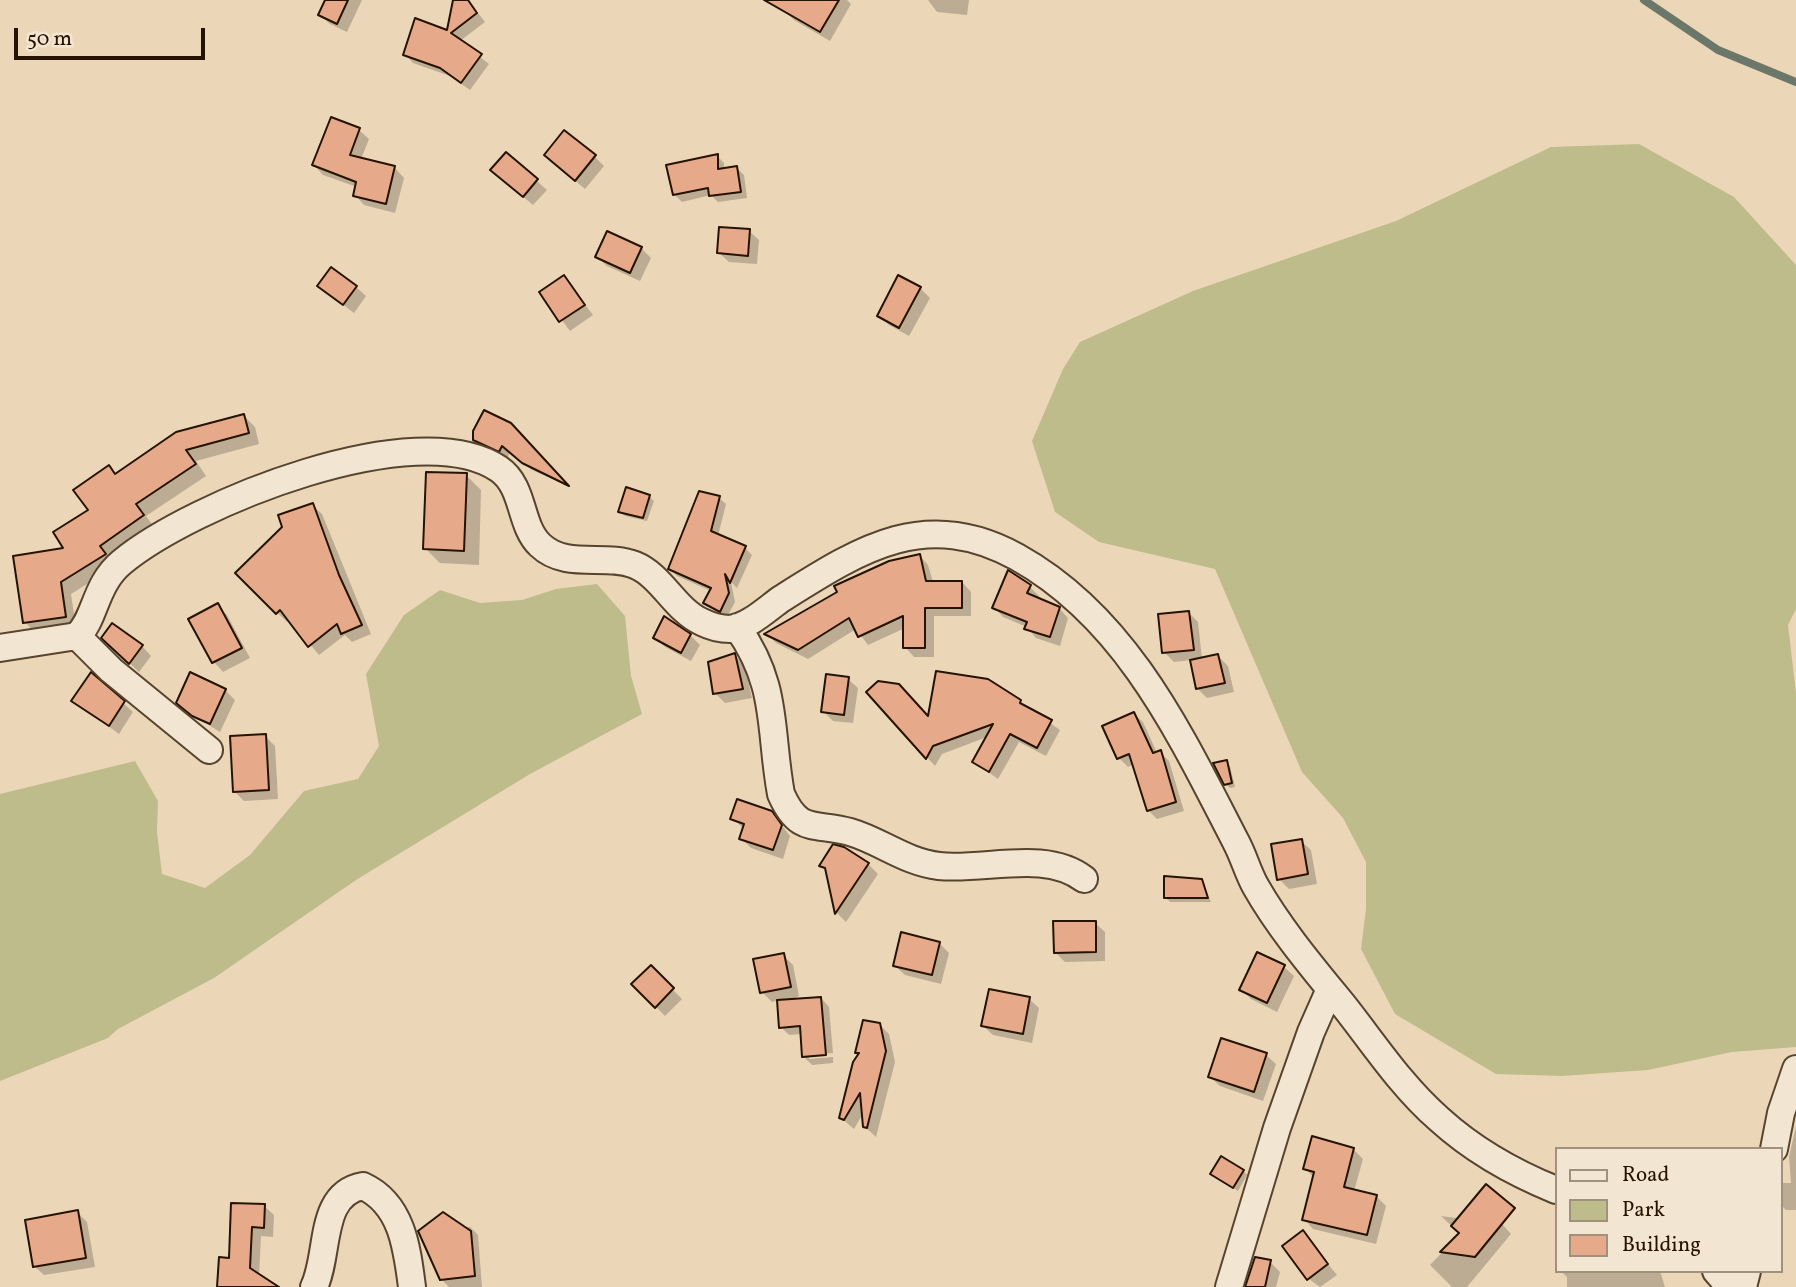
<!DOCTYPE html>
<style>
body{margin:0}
#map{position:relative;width:1796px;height:1287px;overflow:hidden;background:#ebd7b8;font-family:Vollkorn,serif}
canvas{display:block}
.legend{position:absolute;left:1555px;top:1147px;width:228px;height:126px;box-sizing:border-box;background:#f2e5d1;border:2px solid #a0917d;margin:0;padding:9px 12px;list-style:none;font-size:21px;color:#251300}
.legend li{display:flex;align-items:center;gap:14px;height:35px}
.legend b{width:35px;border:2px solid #a0917d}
.scale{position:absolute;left:14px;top:28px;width:191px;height:32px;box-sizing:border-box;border:4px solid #251300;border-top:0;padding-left:9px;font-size:21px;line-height:24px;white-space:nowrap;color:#251300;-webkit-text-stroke:5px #f2e5d1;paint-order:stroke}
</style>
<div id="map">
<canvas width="1796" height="1287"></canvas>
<ul class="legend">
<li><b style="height:9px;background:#f2e5d1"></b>Road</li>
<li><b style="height:19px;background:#bebc8a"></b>Park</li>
<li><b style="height:19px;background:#e6aa8a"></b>Building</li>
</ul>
<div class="scale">50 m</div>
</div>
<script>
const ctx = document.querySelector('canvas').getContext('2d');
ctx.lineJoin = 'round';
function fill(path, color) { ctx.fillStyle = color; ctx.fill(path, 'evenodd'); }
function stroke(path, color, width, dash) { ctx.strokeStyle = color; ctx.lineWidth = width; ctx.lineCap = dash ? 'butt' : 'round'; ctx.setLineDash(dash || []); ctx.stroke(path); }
fill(new Path2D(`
 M1639 144 1734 197 1796 265V609L1788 625 1796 693V1047L1732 1052 1648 1070 1562 1076 1496 1074 1395 1014 1361 949 1366 909V862L1343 818 1302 772 1215 569 1099 542 1055 512 1032 441 1063 369 1080 342 1193 291 1396 221 1551 147Z
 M597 584 625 616 631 676 642 714 530 774 356 880 214 978 118 1029 108 1038 0 1081V794L135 761 158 801 157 832 162 874 205 888 250 855 304 791 358 779 379 746 366 674 404 615 440 590 480 603 522 600 556 589Z`), '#bebc8a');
fill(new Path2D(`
 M327 0H362L347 32 330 24 320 15Z
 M455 0H468L485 22 460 41 489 64 470 90 450 76 413 63 405 54 448 32Z
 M791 0H847L851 4 830 41 794 20 784 10Z
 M928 0H969L967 15 937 12Z
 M332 119 359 130 369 139 361 159 395 168 404 178 395 213 364 205 355 195 357 187 323 175 314 165Z
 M506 154 547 190 533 205 502 179Z
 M717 156 724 163V170L737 168 744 175 747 198 718 202 711 195 682 202 675 195Z
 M595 157 604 166 585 189 555 164Z
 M749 231 759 240 757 264 729 262 719 253Z
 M641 248 651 258 640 281 607 266 597 257Z
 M564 277 593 315 570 331 541 292Z
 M319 286 356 287 366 296 354 313Z
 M920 288 930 298 909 336 889 325 879 316Z
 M244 416 255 427 259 444 196 461 206 476 146 516 154 527 116 566 71 594 76 628 36 634 25 622 90 511 109 467 116 475Z
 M510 424 571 487 532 470 510 452 507 458 483 447 475 439Z
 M466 475 481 490 479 565 440 563 425 548Z
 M649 496 654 501 647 521 625 516 620 512Z
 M719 498 726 504 718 536 745 548 752 555 737 588 731 582 735 602 727 617 705 603 711 591 677 576 670 569Z
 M312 505 322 514 371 634 352 642 345 635 319 655 289 619 287 622 237 573Z
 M919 555 928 565 933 582H962L971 592V616H934V657H914L905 647V628L868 645 856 629 808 659 776 643 767 634Z
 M1029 586 1039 596 1038 600 1059 608 1068 618 1060 646 1036 638 1027 627 1003 617 994 607Z
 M217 606 227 615 250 658 223 672 214 662 191 620Z
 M1188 612 1198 622 1202 659 1218 656 1228 666 1234 692 1207 698 1197 688 1191 660 1174 662 1164 652Z
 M690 635 700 645 691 661 665 647 655 638Z
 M103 638 142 646 151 656 139 672Z
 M734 655 744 664 752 698 725 703 715 693Z
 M848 679 858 688 853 723 833 721 823 711Z
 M225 690 235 700 220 732 188 712Z
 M868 692 929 719 1020 702 1060 730 1046 756 1019 742 998 779 974 762 987 737 942 754 935 766Z
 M74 701 123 703 133 712 119 734Z
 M1134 714 1143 722 1157 753 1160 752 1169 761 1184 811 1157 819 1148 810 1134 764 1128 767 1119 758 1105 727Z
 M265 736 275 746 278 799 244 801 235 792Z
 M1226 762 1230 766 1235 787 1230 788 1225 783Z
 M771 812 790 836 783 859 751 848 741 838 744 829 732 818Z
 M1301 841 1311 850 1317 884 1289 889 1279 879Z
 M868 864 878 874 846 922 837 913 828 872 821 865Z
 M1201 881 1211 902H1170L1166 898Z
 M1095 923 1105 932V961L1065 962 1055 952Z
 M939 943 949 953 941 984 905 975 895 966Z
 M1258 954 1284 967 1294 976 1277 1012 1251 999 1241 989Z
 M783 955 793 965 799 996 789 1001 821 998 829 1007 833 1053 809 1055V1059L833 1057V1063L812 1065 804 1057 802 1034 789 1035 781 1027 779 1000 772 1002 762 992Z
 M651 968 682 999 665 1016 634 984Z
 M1029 999 1039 1008 1032 1043 993 1035 983 1026Z
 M879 1024 889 1034 895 1062 876 1137 865 1127 864 1112 854 1129 841 1118 860 1055 857 1052Z
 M1266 1055 1276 1064 1263 1101 1220 1086 1210 1077Z
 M1796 1126V1210H1786L1780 1204V1183H1791L1789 1157Z
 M1353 1149 1363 1159 1354 1191 1376 1196 1386 1206 1376 1244 1313 1229 1304 1219 1314 1178 1305 1168Z
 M1243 1171 1247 1175 1238 1191 1212 1174Z
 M264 1206 274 1215 273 1237 261 1236 259 1276 276 1287H219L231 1260Z
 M77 1212 87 1222 95 1267 44 1275 34 1266Z
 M1441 1216 1502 1224 1511 1234 1467 1287H1452L1430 1265 1460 1234Z
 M461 1227H470L478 1235 482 1287H449L441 1279Z
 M1303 1233 1337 1275 1320 1287 1309 1279Z
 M1270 1262 1280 1272 1276 1287H1246Z
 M1561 1271H1660L1665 1287H1567V1277Z`), '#0003');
stroke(new Path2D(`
 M1644 0 1718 50 1796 82`), '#6a7769', 8);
const building = new Path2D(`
 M325 0H348L337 24 318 15Z
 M453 0H468L477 13 451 33 482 54 461 83 440 68 403 55 415 18 447 30Z
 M764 0H839L820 32Z
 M331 117 360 128 350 155 395 166 386 204 353 196 356 182 312 165Z
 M564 130 596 155 575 181 544 155Z
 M506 152 538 179 523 197 490 170Z
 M718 154V169L737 166 741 192 709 196 708 188 673 195 666 165Z
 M719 227 750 229 748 256 717 253Z
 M607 231 642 247 630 273 595 257Z
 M331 267 357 286 343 305 317 286Z
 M564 275 585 305 559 322 539 292Z
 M898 275 921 287 899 328 877 316Z
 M484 410 511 423 569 486 522 463 502 446 499 452 473 440V431Z
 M244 414 249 433 186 450 196 464 136 504 144 515 100 546 106 554 61 582 66 617 23 623 13 556 63 548 53 532 88 510 73 490 109 465 115 474 176 432Z
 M426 472 467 473 464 551 423 549Z
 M626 487 650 495 643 518 618 512Z
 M699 491 720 496 711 531 746 546 730 583 725 574 729 593 720 612 703 603 711 588 668 569Z
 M313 503 339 575 362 625 341 634 337 624 308 647 280 610 276 614 235 573 282 527 278 515Z
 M920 554 926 581H962V608H925V648H903V616L858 637 849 618 798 650 764 634 837 592 834 586 889 561Z
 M1008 570 1031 585 1027 593 1060 607 1050 637 1024 629 1027 622 992 608Z
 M218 603 242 648 212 663 188 619Z
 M1189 611 1194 650 1162 653 1158 614Z
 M664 616 691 634 681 653 653 638Z
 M112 623 143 645 129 664 101 638Z
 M735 653 743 689 713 694 708 662Z
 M1218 654 1225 683 1196 689 1190 660Z
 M936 671 988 679 1021 700 1020 703 1052 720 1037 748 1010 734 989 772 972 762 993 724 933 746 926 759 866 692 878 681 899 684 928 716Z
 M91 672 125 701 109 726 71 701Z
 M190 672 226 689 210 724 192 716 176 703Z
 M826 674 849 677 844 715 821 712Z
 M1134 712 1153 753 1161 750 1176 802 1147 811 1129 754 1117 759 1102 726Z
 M266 734 269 790 233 792 230 736Z
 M1227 760 1232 783 1224 785 1213 763Z
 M737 799 772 811 782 825 773 850 739 839 744 824 730 819Z
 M1302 839 1308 874 1277 880 1271 844Z
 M833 844 844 847 869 863 835 914 825 868 819 866Z
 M1164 876 1202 879 1208 898H1164Z
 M1053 921H1096V952L1054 953Z
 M901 932 940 942 932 975 893 966Z
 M1257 952 1285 965 1267 1003 1239 990Z
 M784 953 791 987 760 993 753 959Z
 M651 965 674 988 655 1008 631 984Z
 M989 989 1030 997 1023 1034 981 1026Z
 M821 997 826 1055 802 1057 800 1026 779 1028 777 1000Z
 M863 1020 880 1023 886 1051 867 1128 863 1127 860 1093 844 1120 839 1118 853 1062 859 1053H855Z
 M1221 1038 1267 1053 1254 1092 1208 1077Z
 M1312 1136 1354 1148 1344 1187 1377 1195 1367 1235 1302 1220 1314 1172 1303 1169Z
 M1221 1156 1244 1170 1233 1188 1210 1174Z
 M1486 1184 1515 1208 1475 1257 1440 1252 1459 1233 1451 1226Z
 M231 1203 265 1204 264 1228 252 1227 250 1268 279 1287H217L219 1257 229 1258Z
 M78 1210 86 1258 33 1267 25 1220Z
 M443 1212 471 1231 475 1276 440 1280 418 1231Z
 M1303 1230 1328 1264 1307 1280 1282 1246Z
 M1255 1257 1271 1260 1265 1287H1245Z`);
fill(building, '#e6aa8a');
stroke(building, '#251300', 2);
const street = new Path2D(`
 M737 627C779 686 769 729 781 794 799 835 815 822 850 832 881 841 905 862 939 866 985 871 1045 849 1084 879
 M77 636 111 670 209 750
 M0 648 77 636C96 619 94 585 122 562 192 504 417 413 499 469 525 487 519 525 540 545 566 570 605 553 635 565 662 576 675 610 702 622 710 626 721 629 730 629 748 627 767 609 781 599 859 550 925 506 1017 557 1127 618 1181 736 1236 842 1244 857 1248 873 1256 887 1280 929 1313 968 1344 1006 1374 1044 1402 1087 1439 1119 1473 1150 1514 1173 1556 1190
 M1774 1149 1781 1113 1796 1069
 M1716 1271 1730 1287
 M314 1287C330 1254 318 1194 363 1186 402 1204 407 1248 412 1287
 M1229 1287 1277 1128 1311 1032 1330 989
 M1743 1287 1747 1271`);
stroke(street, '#56442e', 30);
stroke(street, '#f2e5d1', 26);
</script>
